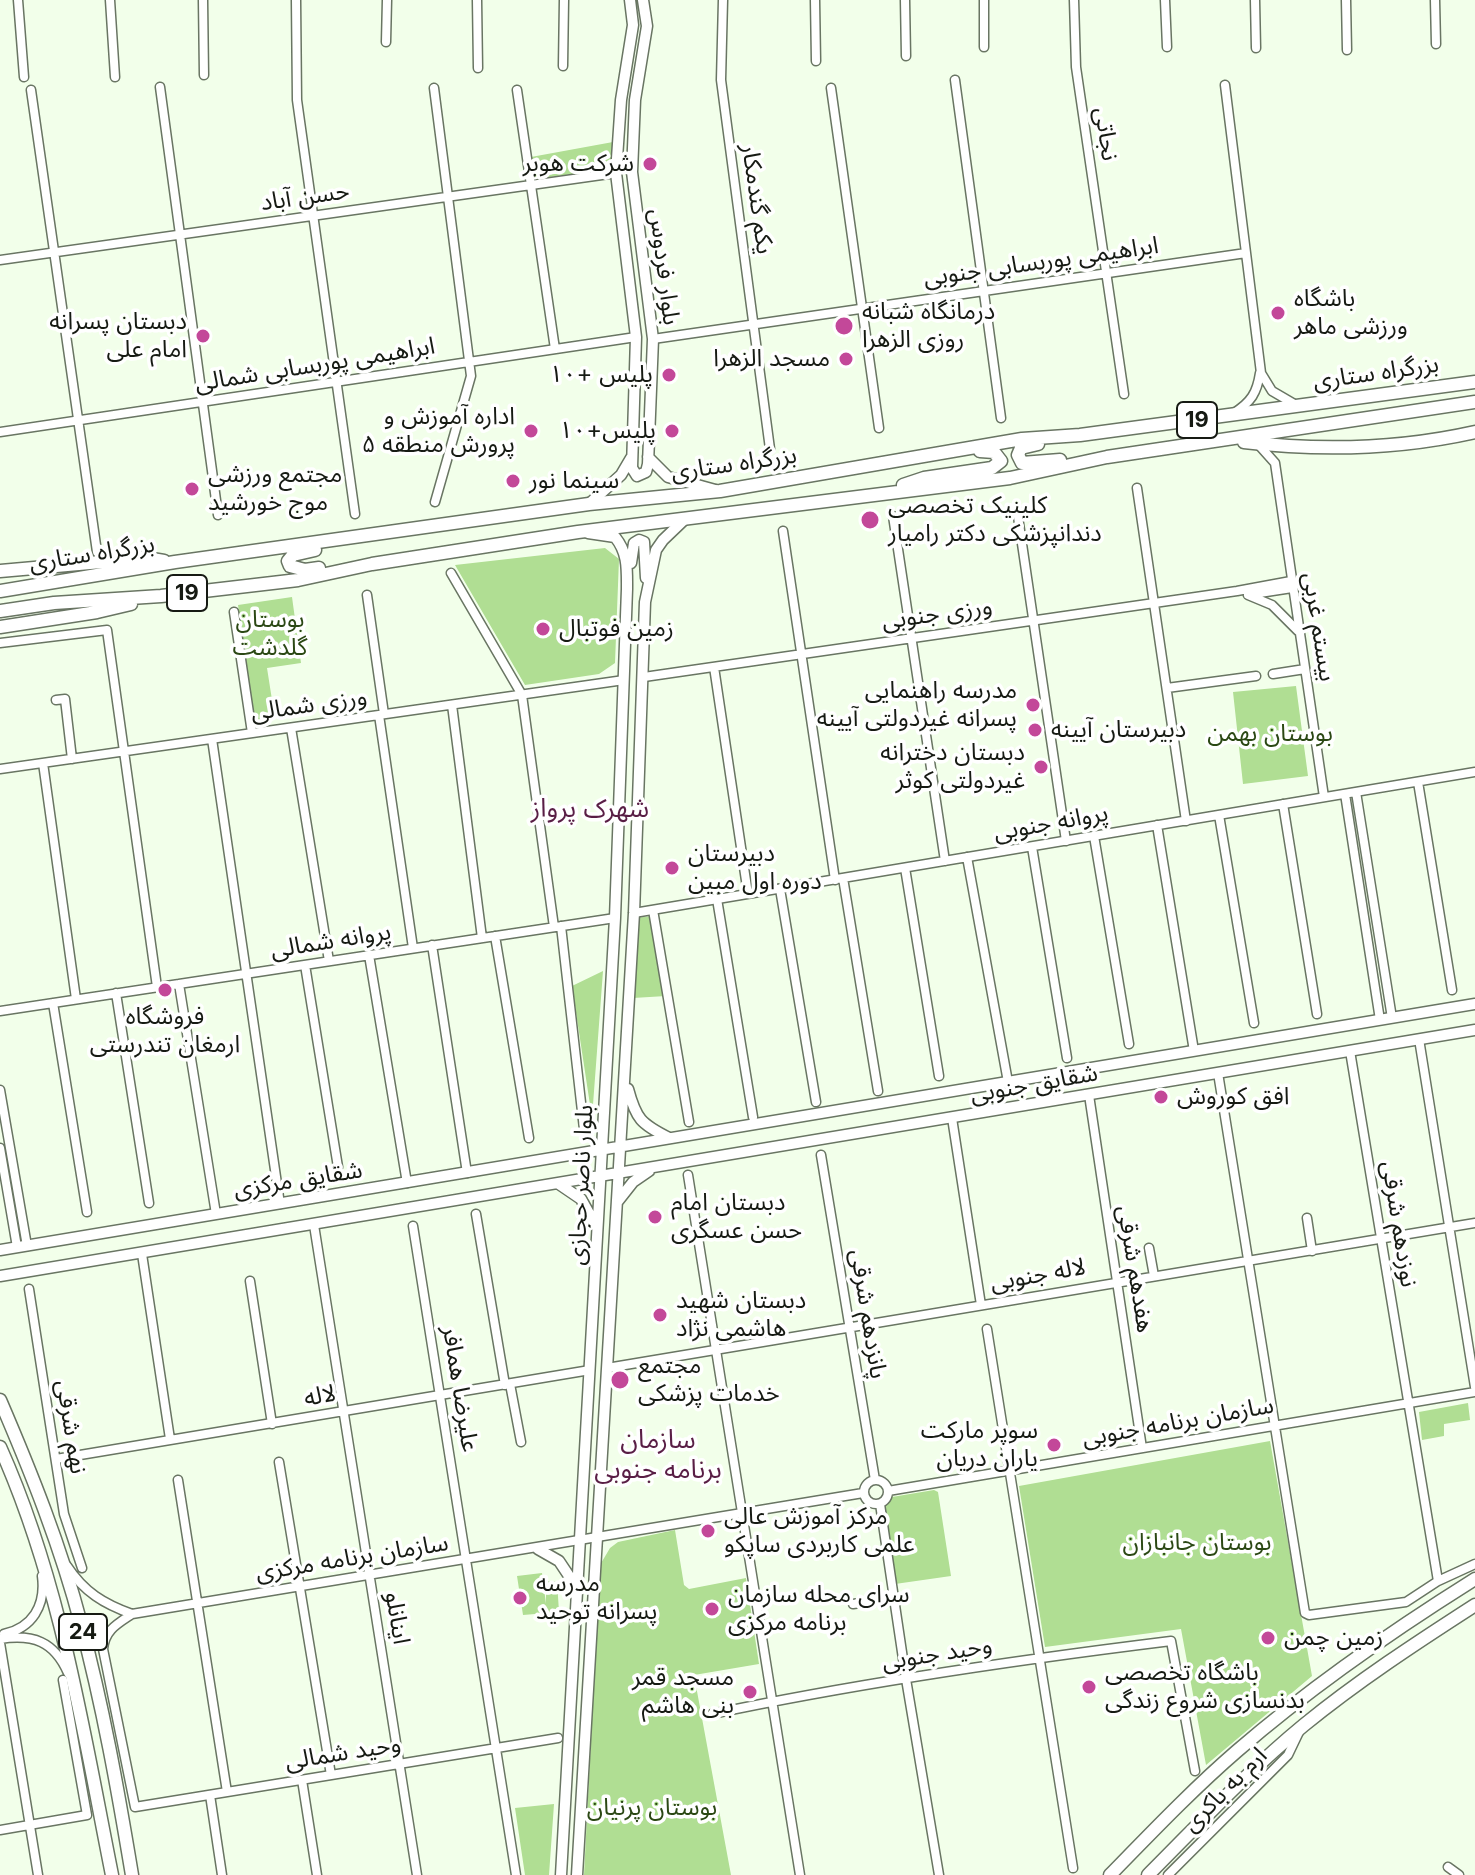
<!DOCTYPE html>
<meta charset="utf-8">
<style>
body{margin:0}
canvas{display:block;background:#f2ffea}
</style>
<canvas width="1475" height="1875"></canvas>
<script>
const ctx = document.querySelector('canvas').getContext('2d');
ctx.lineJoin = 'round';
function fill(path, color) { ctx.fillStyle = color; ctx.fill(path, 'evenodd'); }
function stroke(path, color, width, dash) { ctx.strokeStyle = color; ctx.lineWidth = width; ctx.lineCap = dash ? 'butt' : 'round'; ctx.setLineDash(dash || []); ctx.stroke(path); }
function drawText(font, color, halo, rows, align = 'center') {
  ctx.font = font + ' Inter,"Noto Sans Arabic",sans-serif'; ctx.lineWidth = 7; ctx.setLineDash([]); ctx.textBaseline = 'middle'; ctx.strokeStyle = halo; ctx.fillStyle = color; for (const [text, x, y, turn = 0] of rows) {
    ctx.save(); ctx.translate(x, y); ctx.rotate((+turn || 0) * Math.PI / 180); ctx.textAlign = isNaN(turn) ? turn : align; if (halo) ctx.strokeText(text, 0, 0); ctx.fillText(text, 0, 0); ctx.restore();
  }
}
fill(new Path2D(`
 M613 142 610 169 535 179 531 157Z
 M605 548 619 559 615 663 599 674 525 685 455 565Z
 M292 597 301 663 267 668 275 719 255 722 238 605Z
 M1296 686 1308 776 1243 784 1233 692Z
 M653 916 666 996 633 998 635 918Z
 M603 971 592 1118 572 986Z
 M1468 1403 1470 1420 1444 1424V1436L1422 1440 1419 1412Z
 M1270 1441 1312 1676 1206 1765 1181 1629 1045 1647 1019 1486Z
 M934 1490 938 1492 951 1576 895 1584 884 1506 892 1497Z
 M675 1530 684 1585 689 1589 746 1578 759 1664 694 1675 731 1875H584L600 1565 610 1548 618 1542Z
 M542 1573 546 1604V1581H557L559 1612 523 1615 517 1576Z
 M554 1804 549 1875H525L515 1808Z`), '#b0de93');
const minor = new Path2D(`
 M18 0 24 77
 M110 0 115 77
 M203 0 204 75
 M296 0 297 100 355 514
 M477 0 478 68
 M723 0 721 80 770 449
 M815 0 816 61
 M905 0 906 56
 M984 0V47
 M1074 0 1076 67 1124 394
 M1165 0 1167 47
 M1255 0 1256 48
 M1346 0 1347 50
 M1435 0 1436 44
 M386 42 387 0
 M563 66 564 0
 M955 80 1001 418
 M1225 85 1261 373 1272 391 1296 405
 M160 87 218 515
 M434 88 471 376 435 502
 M831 88 879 428
 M31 90 97 552
 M517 90 555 349
 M0 260 616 173
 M653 339 1246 253
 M1234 413C1251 402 1257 393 1260 373
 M0 432 636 337
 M1258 444 1275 463 1324 797
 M1137 488 1186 821
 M1017 510 1066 841
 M893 516 945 861
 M783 531 835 880
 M451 573 522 695 554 927
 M1253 594 1292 588
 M367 595 384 714
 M1248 595 1272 605 1298 631
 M234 612 252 733
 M0 643 107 630 157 987
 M714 667 748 894
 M1273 674 1305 669
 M644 677 1237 591 1291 581
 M1167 688 1256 676
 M56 700 65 699 72 759
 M452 705 482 938
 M379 715 413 948
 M291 728 329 961
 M212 739 280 1204
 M43 763 76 999
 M0 769 624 680
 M1418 782 1452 990
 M1356 792 1392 1018
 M1345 794 1380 1020
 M1283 804 1317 1014
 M1219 815 1254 1023
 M1157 825 1194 1051
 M1094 836 1129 1044
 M1032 847 1067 1058
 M967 857 1008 1082
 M905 868 939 1076
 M843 878 878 1091
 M780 889 816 1102
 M717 899 753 1117
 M653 910 689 1122
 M634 913 1475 772
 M561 926 584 1129
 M495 936 529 1138
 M432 945 467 1173
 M369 955 407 1183
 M305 965 338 1167
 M179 984 216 1214
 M116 993 149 1203
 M53 1003 87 1212
 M0 1011 615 918
 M1419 1039 1475 1387
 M1350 1051 1438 1581
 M1218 1073 1305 1613 1309 1615 1406 1602 1438 1581 1475 1564
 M0 1090 27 1246
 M1089 1095 1142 1448
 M952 1118 981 1305
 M0 1148 17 1247
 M821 1155 875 1480
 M688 1175 800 1875
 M476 1214 505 1385
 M1307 1218 1312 1251
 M314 1225 417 1875
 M413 1226 516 1875
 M1149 1248 1154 1276
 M142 1254 170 1439
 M250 1281 272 1424
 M29 1289 64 1514 82 1568
 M987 1329 1073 1868
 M607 1368 1475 1223
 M510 1384 521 1442
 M56 1459 590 1370
 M279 1462 331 1775
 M864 1492a12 12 0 1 1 24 0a12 12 0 1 1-24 0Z
 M178 1480 227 1792
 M888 1491 1475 1392
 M880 1504 906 1679 939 1875
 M67 1566C84 1592 104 1604 132 1614
 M853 1604 894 1598
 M4 1634C32 1628 46 1606 42 1576
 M0 1639C33 1634 54 1641 68 1673
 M0 1643 38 1875
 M712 1714C863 1682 1017 1660 1171 1641L1195 1771
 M558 1738 135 1807 103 1649C105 1630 117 1624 132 1614L863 1493
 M302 1780 317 1875
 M210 1795 222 1875
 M0 1830 87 1815 63 1680
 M1448 1867 1459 1875
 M1168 1875 1288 1755 1299 1732`);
const major = new Path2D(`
 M630 0 633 25 621 100 616 173 636 337 632 468 637 476 646 472 648 464 653 339 632 172 635 100 647 26 643 0
 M648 457 668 477 719 491
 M589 504 621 475 631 458
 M631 563 634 543 639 540 644 542 646 578
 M628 1089C636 1119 641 1124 669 1138
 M559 1184 581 1199 596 1226
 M618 1201 633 1182 649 1171
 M0 1250 1475 1004
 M0 1276 1475 1030
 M538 1549 559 1561 575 1585
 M561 1875 615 918 627 589C627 568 628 553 615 537L588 533
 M577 1875 634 913 645 602 656 550 663 540 686 518`);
const highway = new Path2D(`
 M1244 442C1320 451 1399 449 1475 432
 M1038 444 1021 448 1018 455 1022 463 1060 460
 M903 485 924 478 992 468 1001 461 994 452 980 451
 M315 550 293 555 288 561 290 566 305 570 319 568
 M0 571 146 558 164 561
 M0 591 175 562 589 504 720 491 1022 439 1080 435 1475 382
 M0 611 54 603 161 596 298 580 372 564 578 532 1010 478 1107 457 1475 402
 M0 627 97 612 131 604
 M0 1400C31 1472 61 1547 81 1624 103 1706 118 1791 132 1875
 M0 1447C61 1583 83 1730 112 1875
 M1110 1875C1151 1833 1193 1789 1237 1751 1312 1686 1392 1631 1475 1579
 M1148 1875C1199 1824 1248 1771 1304 1725 1358 1681 1416 1643 1475 1605`);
stroke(minor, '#697563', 11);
stroke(major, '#697563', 13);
stroke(highway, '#697563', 15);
stroke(minor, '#fff', 8);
stroke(major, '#fff', 10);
stroke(highway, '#fff', 12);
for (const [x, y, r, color] of [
 [650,164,8,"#c34899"],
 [1278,313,8,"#c34899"],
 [844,326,10,"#c34899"],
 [203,336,8,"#c34899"],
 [846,359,8,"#c34899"],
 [669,375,8,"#c34899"],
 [531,431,8,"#c34899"],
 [672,431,8,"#c34899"],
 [513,481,8,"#c34899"],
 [192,489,8,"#c34899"],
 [870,520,10,"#c34899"],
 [543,629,8,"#c34899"],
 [1033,705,8,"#c34899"],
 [1035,730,8,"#c34899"],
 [1041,767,8,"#c34899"],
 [672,868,8,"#c34899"],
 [165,990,8,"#c34899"],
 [1161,1097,8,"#c34899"],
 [655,1217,8,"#c34899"],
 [660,1315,8,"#c34899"],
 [620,1380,10,"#c34899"],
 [1054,1445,8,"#c34899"],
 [708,1531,8,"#c34899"],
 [520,1598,8,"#c34899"],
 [712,1609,8,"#c34899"],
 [1268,1638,8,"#c34899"],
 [1089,1687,8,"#c34899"],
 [750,1692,8,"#c34899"]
]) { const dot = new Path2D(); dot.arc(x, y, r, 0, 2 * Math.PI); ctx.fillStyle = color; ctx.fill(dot); stroke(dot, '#fff', 3); }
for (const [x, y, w] of [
 [1197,420,40],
 [187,593,40],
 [83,1632,48]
]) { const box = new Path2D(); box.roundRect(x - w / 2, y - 18, w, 36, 6); ctx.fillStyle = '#fff'; ctx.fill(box); stroke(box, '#161a13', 2); }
drawText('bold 22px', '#161a13', null, [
 ["19",1197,420],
 ["19",187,593],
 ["24",83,1632]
]);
drawText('24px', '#161a13', '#fff', [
 ["نجاتی",1106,134,82],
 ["حسن آباد",305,197,-8],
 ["یکم گندمکار",757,199,82],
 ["ابراهیمی پوربسابی جنوبی",1041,262,-8],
 ["بلوار فردوس",664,267,83],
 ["ابراهیمی پوربسابی شمالی",315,365,-9],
 ["بزرگراه ستاری",1376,373,-8],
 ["بزرگراه ستاری",734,464,-8],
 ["بزرگراه ستاری",92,554,-9],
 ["ورزی جنوبی",937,614,-8],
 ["بیستم غربی",1319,627,81],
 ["ورزی شمالی",309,705,-8],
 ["پروانه جنوبی",1051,823,-10],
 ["پروانه شمالی",331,941,-9],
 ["شقایق جنوبی",1034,1084,-10],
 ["شقایق مرکزی",298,1180,-9],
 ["بلوار ناصر حجازی",581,1185,-87],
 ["نوزدهم شرقی",1399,1224,81],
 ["هفدهم شرقی",1135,1269,81],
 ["لاله جنوبی",1038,1275,-10],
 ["پانزدهم شرقی",868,1314,81],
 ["علیرضا همافر",460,1389,81],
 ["لاله",320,1396,-10],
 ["سازمان برنامه جنوبی",1178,1422,-10],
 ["نهم شرقی",71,1427,81],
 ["سازمان برنامه مرکزی",352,1558,-9],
 ["اینانلو",397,1618,81],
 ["وحید جنوبی",937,1654,-9],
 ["وحید شمالی",343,1753,-9],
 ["ارم به باکری",1225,1790,-45]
]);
drawText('24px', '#161a13', '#fff', [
 ["شرکت هوبر",634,164,"right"],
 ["باشگاه",1294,299],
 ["ورزشی ماهر",1294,327],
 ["درمانگاه شبانه",862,312],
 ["روزی الزهرا",862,340],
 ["دبستان پسرانه",187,322,"right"],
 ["امام علی",187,350,"right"],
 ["مسجد الزهرا",830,359,"right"],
 ["پلیس +۱۰",653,375,"right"],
 ["اداره آموزش و",515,417,"right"],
 ["پرورش منطقه ۵",515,445,"right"],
 ["پلیس+١٠",656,431,"right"],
 ["مجتمع ورزشی",208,475],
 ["موج خورشید",208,503],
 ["سینما نور",529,481],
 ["کلینیک تخصصی",888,506],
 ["دندانپزشکی دکتر رامیار",888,534],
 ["زمین فوتبال",559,629],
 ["مدرسه راهنمایی",1017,691,"right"],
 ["پسرانه غیردولتی آیینه",1017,719,"right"],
 ["دبیرستان آیینه",1051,730],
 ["دبستان دخترانه",1025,753,"right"],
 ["غیردولتی کوثر",1025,781,"right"],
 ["دبیرستان",688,854],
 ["دوره اول مبین",688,882],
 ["فروشگاه",165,1017,"center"],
 ["ارمغان تندرستی",165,1045,"center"],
 ["افق کوروش",1177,1097],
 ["دبستان امام",671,1203],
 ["حسن عسگری",671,1231],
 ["دبستان شهید",676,1301],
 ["هاشمی نژاد",676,1329],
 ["مجتمع",638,1366],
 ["خدمات پزشکی",638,1394],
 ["سوپر مارکت",1038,1431,"right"],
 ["یاران دریان",1038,1459,"right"],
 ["مرکز آموزش عالی",724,1517],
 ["علمی کاربردی ساپکو",724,1545],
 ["مدرسه",536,1584],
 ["پسرانه توحید",536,1612],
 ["سرای محله سازمان",728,1595],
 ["برنامه مرکزی",728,1623],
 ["زمین چمن",1284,1638],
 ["باشگاه تخصصی",1105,1673],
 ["بدنسازی شروع زندگی",1105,1701],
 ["مسجد قمر",734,1678,"right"],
 ["بنی هاشم",734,1706,"right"]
], 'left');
drawText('24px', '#2b4814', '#fff', [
 ["بوستان",270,620],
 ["گلدشت",270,648],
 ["بوستان بهمن",1270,734],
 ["بوستان جانبازان",1197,1543],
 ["بوستان پرنیان",652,1808]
]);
drawText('26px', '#591e45', '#fff', [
 ["شهرک پرواز",590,809],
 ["سازمان",658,1440],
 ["برنامه جنوبی",658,1470]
]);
</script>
